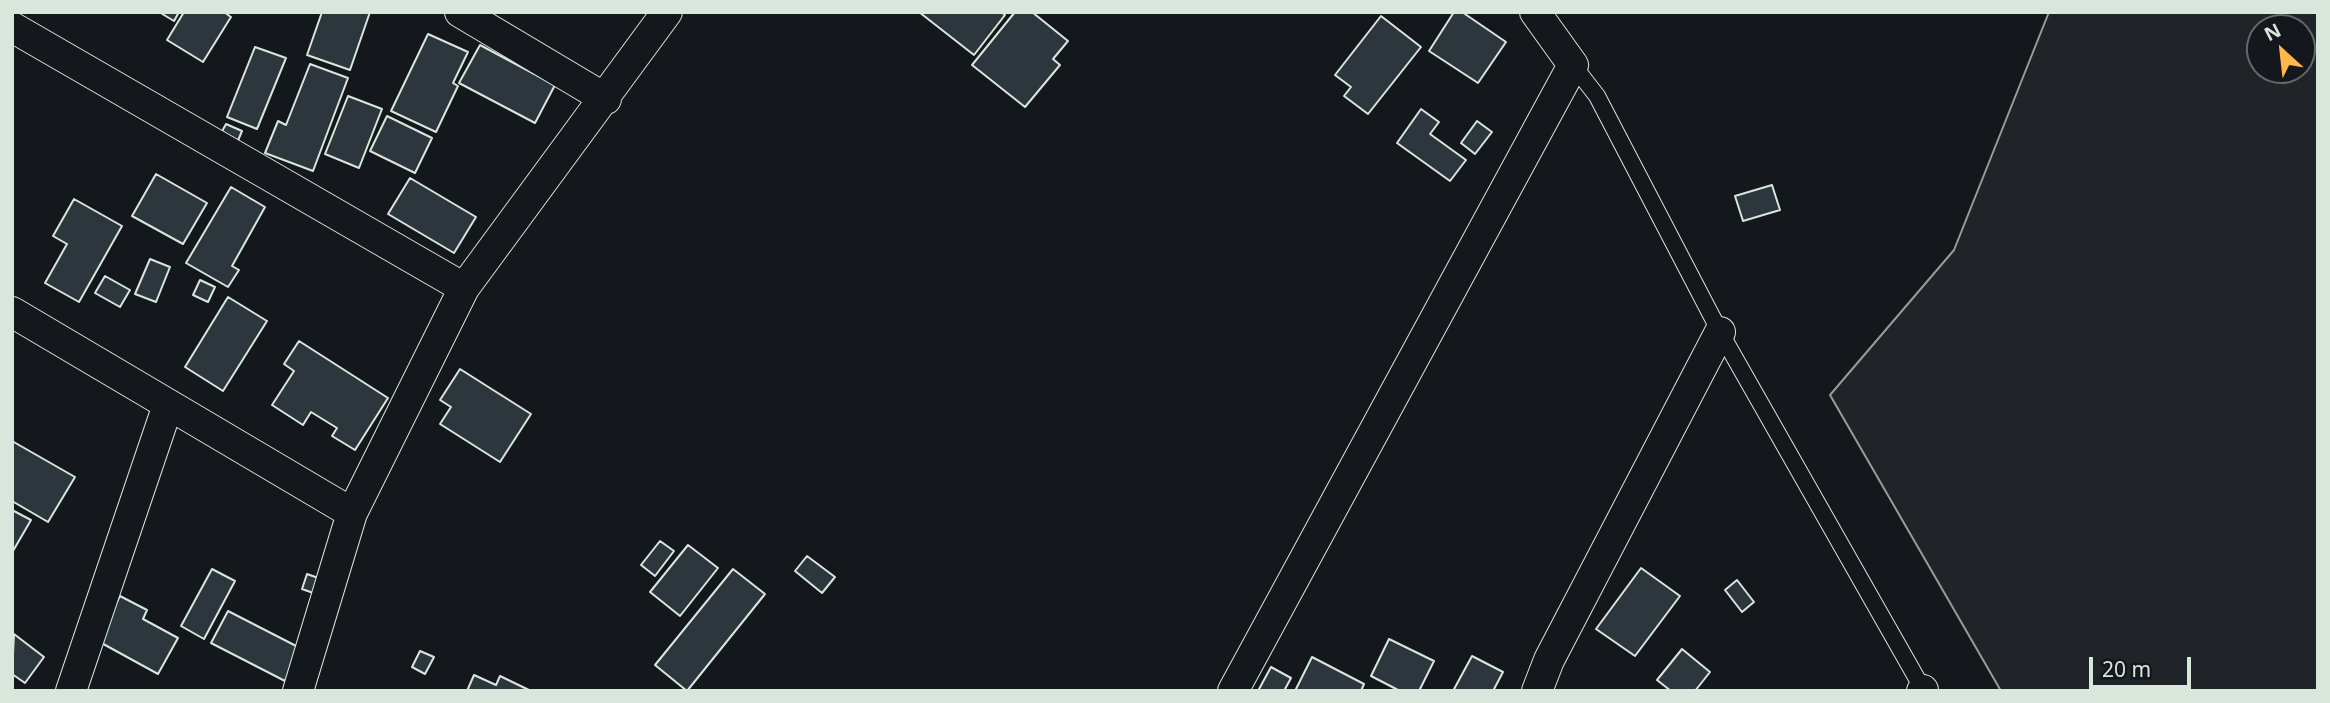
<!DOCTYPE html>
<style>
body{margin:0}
#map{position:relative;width:2330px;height:703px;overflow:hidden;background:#14181c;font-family:"Noto Sans",sans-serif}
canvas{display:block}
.frame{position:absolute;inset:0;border:14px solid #d8e6dc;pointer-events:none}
.north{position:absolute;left:2246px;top:14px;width:70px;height:70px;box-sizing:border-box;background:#14181c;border:2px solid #626a69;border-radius:50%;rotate:333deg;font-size:19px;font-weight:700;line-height:28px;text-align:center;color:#d8e6dc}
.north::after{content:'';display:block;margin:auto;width:24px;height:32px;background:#ffb74d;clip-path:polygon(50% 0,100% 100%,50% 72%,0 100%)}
.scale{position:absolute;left:2089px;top:657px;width:102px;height:32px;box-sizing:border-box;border:4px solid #d8e6dc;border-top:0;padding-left:9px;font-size:21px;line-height:24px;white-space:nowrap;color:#d8e6dc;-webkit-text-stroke:5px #14181c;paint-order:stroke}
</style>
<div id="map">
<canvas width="2330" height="703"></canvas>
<div class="frame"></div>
<div class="north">N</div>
<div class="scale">20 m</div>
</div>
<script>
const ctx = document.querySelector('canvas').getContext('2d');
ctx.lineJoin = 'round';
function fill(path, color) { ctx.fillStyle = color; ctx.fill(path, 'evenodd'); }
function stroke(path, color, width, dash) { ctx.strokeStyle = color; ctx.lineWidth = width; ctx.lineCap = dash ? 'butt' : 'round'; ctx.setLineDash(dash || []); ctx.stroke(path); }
const green = new Path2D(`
 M2049 12H2318V691H2001L1830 395 1954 250ZM2260 28H2302V70H2260Z`);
fill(green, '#202428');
stroke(green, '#939e99', 2);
const building = new Path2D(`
 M159 12H179L174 21Z
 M184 12H224L231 17 203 62 167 40Z
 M322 12H370L350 70 307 55Z
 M919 12H1001L1005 15 974 55Z
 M1015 12H1032L1068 41 1053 59 1060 65 1025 107 972 65Z
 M1454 12H1462L1506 42 1478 83 1429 51Z
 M1381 16 1421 47 1368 114 1344 96 1351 87 1335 75Z
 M428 34 468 52 453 83 458 86 436 132 391 111Z
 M480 45 555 85 535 123 459 83Z
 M255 47 286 58 257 129 227 117Z
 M310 64 348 78 313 171 265 153 278 121 286 125Z
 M348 96 382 109 359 168 325 154Z
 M1421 109 1439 122 1430 134 1466 160 1450 181 1397 143Z
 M387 116 432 138 415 173 370 151Z
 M1477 121 1492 132 1475 154 1461 143Z
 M226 124 242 131 237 143 220 135Z
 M156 174 207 203 183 244 132 216Z
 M410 178 476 217 454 253 388 214Z
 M1772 185 1780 210 1743 221 1735 196Z
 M231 187 265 207 232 266 239 270 228 287 186 263Z
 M74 199 122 226 79 302 45 283 67 244 53 236Z
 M150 259 170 267 156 302 135 294Z
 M105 276 130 290 120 307 95 293Z
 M200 280 215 287 208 302 193 295Z
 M228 297 267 321 223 391 185 367Z
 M299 341 388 398 355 450 332 436 337 428 311 412 303 425 272 405 294 371 284 364Z
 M460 369 531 414 500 462 440 424 451 407 440 400Z
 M12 441 75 477 48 522 12 501Z
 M12 510 31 520 13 551H12Z
 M660 541 674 551 655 576 641 565Z
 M688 545 718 568 680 616 650 592Z
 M807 556 835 577 822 593 795 571Z
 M1641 568 1680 596 1635 656 1596 629Z
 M212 569 235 581 204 639 181 626Z
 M733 569 765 594 687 691 655 665Z
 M307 574 324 580 319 595 302 589Z
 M1737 580 1754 602 1742 612 1725 590Z
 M120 596 147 610 143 619 178 638 158 674 96 640Z
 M228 611 302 649 285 681 211 643Z
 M14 634 44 657 25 683 12 674Z
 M1389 639 1434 661 1419 691H1400L1371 676Z
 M1682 649 1710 672 1695 691H1671L1657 680Z
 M420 651 434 657 425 674 412 667Z
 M1472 656 1503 672 1493 691H1453Z
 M1312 657 1364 684 1361 691H1295Z
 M1271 667 1291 678 1284 691H1258Z
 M474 675 496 685 500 676 531 691H467Z`);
fill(building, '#2c363c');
stroke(building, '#d8e6dc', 2);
const lane = new Path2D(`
 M1573 65 1597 96 1720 332 1924 691`);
const street = new Path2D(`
 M460 12 606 99
 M12 27 464 288
 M12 312 352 513
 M71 691 168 405
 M298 691 352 513 464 288 667 12
 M1233 691 1573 65 1535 12
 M1537 691 1549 660 1720 332
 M1922 691 1923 690`);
stroke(lane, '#d8e6dc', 18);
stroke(street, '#d8e6dc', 32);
stroke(lane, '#14181c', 16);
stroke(street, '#14181c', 30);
</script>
